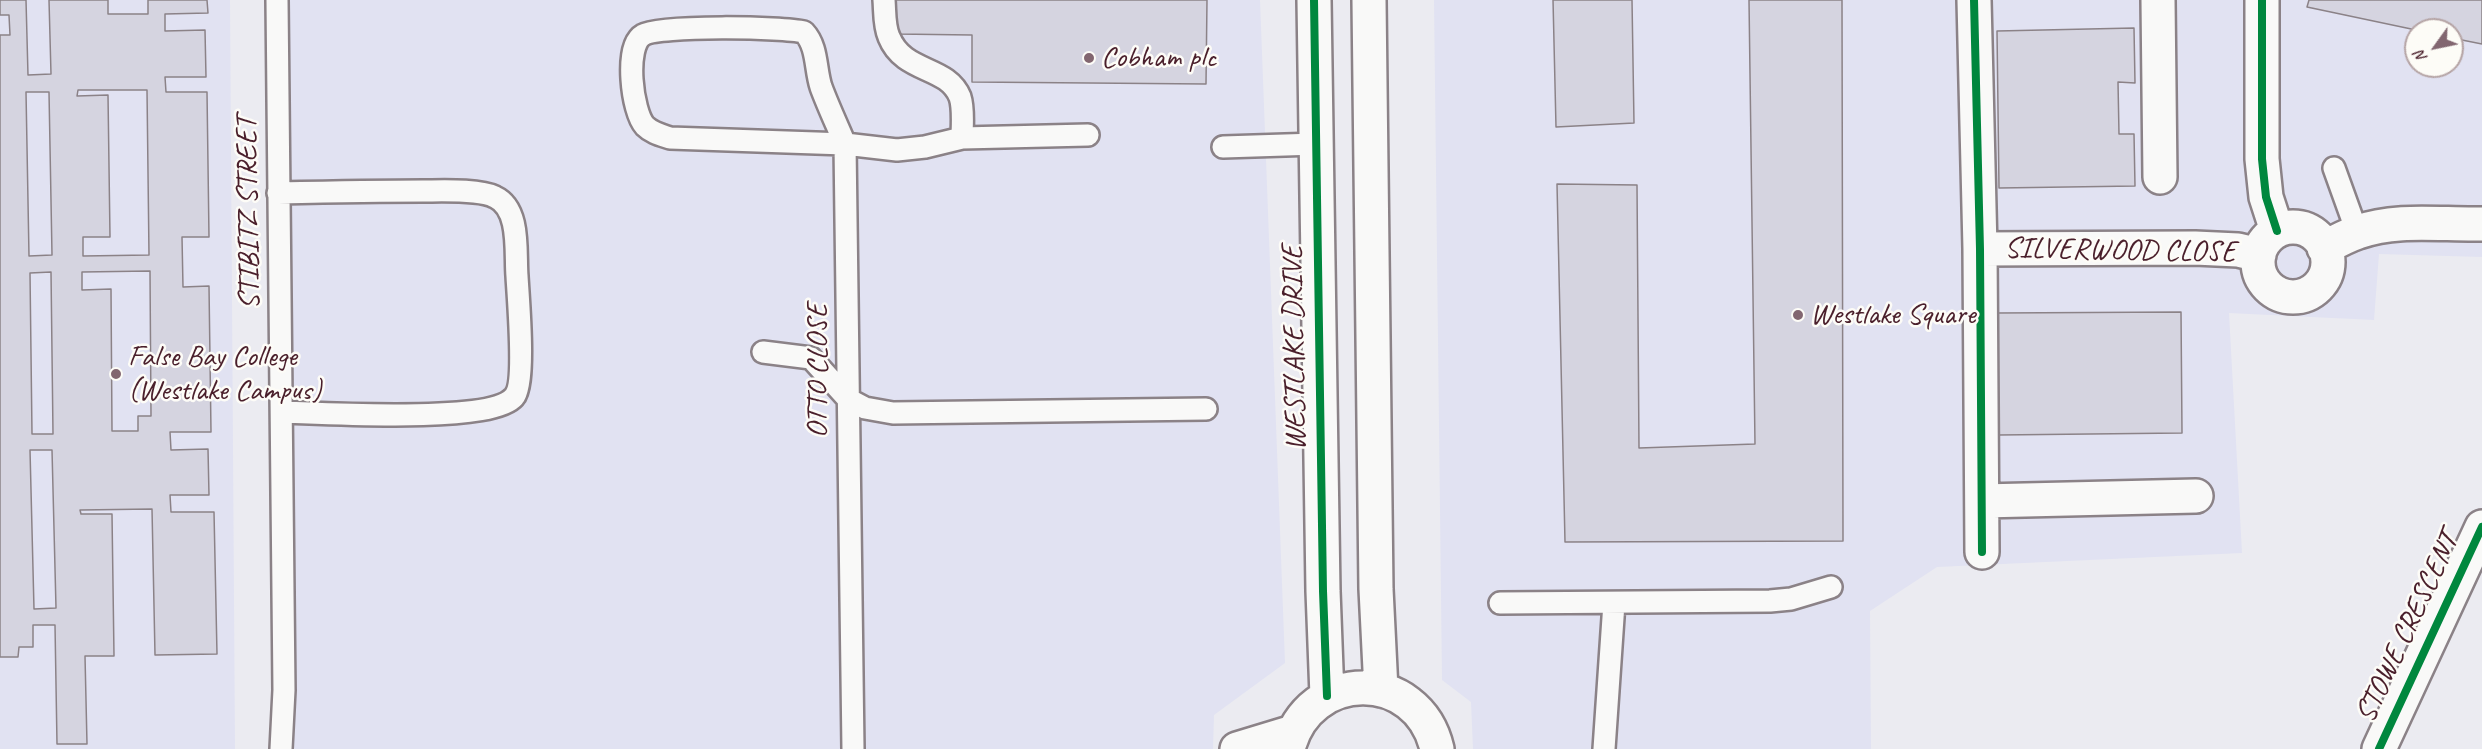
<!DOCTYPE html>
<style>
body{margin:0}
#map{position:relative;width:2482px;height:749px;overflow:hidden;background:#ebebf1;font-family:Caveat,sans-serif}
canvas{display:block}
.north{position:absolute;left:2404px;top:18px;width:60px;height:60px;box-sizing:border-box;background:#fdfcf7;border:2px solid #b5a4a5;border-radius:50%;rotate:237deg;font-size:16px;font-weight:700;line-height:24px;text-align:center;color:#4a1f2b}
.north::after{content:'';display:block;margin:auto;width:21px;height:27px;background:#826670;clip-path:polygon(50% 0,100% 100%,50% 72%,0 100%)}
</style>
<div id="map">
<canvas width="2482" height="749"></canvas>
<div class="north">N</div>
</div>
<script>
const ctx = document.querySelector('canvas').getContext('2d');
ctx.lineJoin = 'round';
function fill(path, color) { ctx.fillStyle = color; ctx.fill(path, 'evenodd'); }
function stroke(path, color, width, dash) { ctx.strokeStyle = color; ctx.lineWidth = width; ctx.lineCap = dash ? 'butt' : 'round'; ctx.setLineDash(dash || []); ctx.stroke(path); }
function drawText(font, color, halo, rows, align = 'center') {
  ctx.font = font + ' Caveat,sans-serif'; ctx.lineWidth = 5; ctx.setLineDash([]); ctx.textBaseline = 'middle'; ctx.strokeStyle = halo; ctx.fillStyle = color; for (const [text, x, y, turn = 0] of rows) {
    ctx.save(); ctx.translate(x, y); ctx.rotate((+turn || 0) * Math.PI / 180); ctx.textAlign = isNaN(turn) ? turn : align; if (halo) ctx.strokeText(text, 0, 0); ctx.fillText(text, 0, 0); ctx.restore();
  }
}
fill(new Path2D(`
 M0 0H230L235 749H0Z
 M277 0H1260L1285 663 1214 715 1213 749H281Z
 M1434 0H2482V257L2379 254 2374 320 2229 313 2242 553 1937 567 1870 611 1871 749H1473L1471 702 1442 680ZM2416 30H2452V66H2416Z`), '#e1e2f2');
const building = new Path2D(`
 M0 0H26L28 75 51 74 49 0H108V14H148V0H207L208 13 165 14V31L205 30 206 77H165L166 92H207L209 237H182L183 287 209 286 211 432H170L171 450 208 449 209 495H170L171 512H214L217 654 155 655 152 509 80 510 81 514H112L114 656H85L87 744H57L55 625H33V647H19L18 657H0V35H10L9 15H0ZM78 90H147L149 255 83 256V237H110L108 95 77 96ZM26 92H49L52 255 29 256ZM150 271 151 416H138V431H112L111 289 82 290V272ZM51 272 53 434H32L30 273ZM30 450H52L56 608 34 609Z
 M896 0H1207L1206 84 972 82V35L896 34Z
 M1553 0H1632L1634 123 1556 127Z
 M1749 0H1842L1843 541 1565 542 1557 184 1637 185 1639 448 1755 444Z
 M2309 0H2482V44L2452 38V30H2416L2307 7Z
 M2134 28 2135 83 2118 82 2119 134H2134L2135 186 1999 188 1997 31Z
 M2181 312 2182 433 1998 435 1996 313Z`);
fill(building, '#d5d4e0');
stroke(building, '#8b8287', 1.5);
const service = new Path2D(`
 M277 0 284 690 281 749
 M884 0C885 12 884 26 889 37 904 74 947 65 960 97 964 109 962 126 962 138
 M1223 147 1316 144
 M2334 168 2357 232
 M278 193C326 192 374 191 423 191 440 191 479 189 495 197 521 209 515 253 517 276 518 296 526 384 514 397 491 424 321 413 282 412
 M763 352 811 358 848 399 865 408 893 413 1206 409
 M1500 603 1770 601 1791 599 1831 587
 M853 749 845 144C837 125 828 106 821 87 815 69 818 47 804 32 784 27 659 25 643 35 624 46 632 112 645 126 652 133 661 135 670 138L845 144 897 150 925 147 962 138 1088 135
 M1604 749 1614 603`);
const minor = new Path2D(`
 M1314 0 1323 591 1327 696
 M1369 0 1376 589 1381 690
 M1974 0 1980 249 1982 552
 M2158 0 2160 177
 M2262 0V159L2266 197 2277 231
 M2258 262a35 35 0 1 1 70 0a35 35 0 1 1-70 0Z
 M2324 248C2335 242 2346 236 2358 232 2397 218 2441 225 2482 224
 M1980 249 2195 248 2238 250 2259 255
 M1982 501 2196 496
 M1237 749 1293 732
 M1288 749C1308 668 1418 667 1437 749
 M2379 749 2482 527`);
stroke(service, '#8b8287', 26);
stroke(minor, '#8b8287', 38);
stroke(service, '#f9f9f8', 21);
stroke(minor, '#f9f9f8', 33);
stroke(new Path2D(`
 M1314 0 1323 591 1327 696
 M1974 0 1980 249 1982 552
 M2262 0V159L2266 197 2277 231
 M2379 749 2482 527`), '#00873e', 8);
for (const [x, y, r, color] of [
 [1089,58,6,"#826670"],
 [1798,315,6,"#826670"],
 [116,374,6,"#826670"]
]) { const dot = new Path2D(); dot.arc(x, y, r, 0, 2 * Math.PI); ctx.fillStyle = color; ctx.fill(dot); stroke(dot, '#fdfcf7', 2); }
drawText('30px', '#4a1f2b', '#fdfcf7', [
 ["Cobham plc",1101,58],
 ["Westlake Square",1810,315],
 ["False Bay College",128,357],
 ["(Westlake Campus)",128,391]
], 'left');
drawText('30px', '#4a1f2b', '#fdfcf7', [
 ["STIBITZ STREET",249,213,-91],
 ["SILVERWOOD CLOSE",2120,251,1],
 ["WESTLAKE DRIVE",1295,348,-91],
 ["OTTO CLOSE",818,371,-90],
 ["STOWE CRESCENT",2408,628,-65]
]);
</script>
